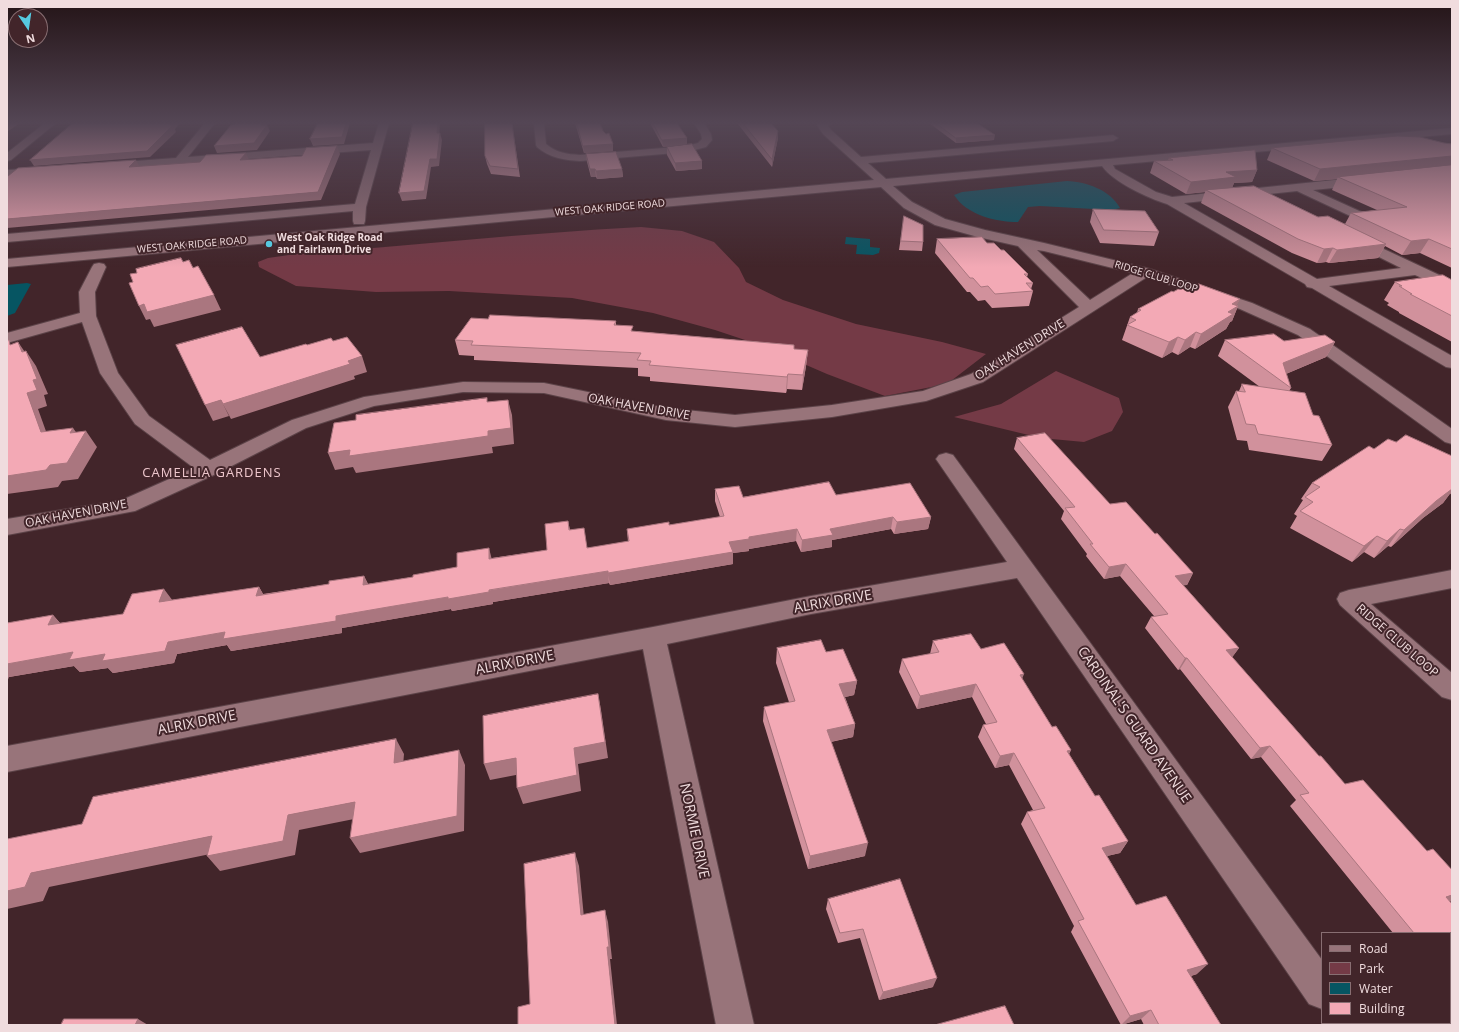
<!DOCTYPE html>
<style>
body{margin:0}
#map{position:relative;width:1459px;height:1032px;overflow:hidden;background:#42252a;font-family:"Open Sans",sans-serif}
canvas{display:block}
.frame{position:absolute;inset:0;border:8px solid #f0dcde;pointer-events:none}
.legend{position:absolute;left:1321px;top:932px;width:130px;height:92px;box-sizing:border-box;background:#42252a;border:1px solid #886e72;margin:0;padding:5px 7px;list-style:none;font-size:12px;color:#f0dcde}
.legend li{display:flex;align-items:center;gap:8px;height:20px}
.legend b{width:20px;border:1px solid #886e72}
.north{position:absolute;left:8px;top:8px;width:40px;height:40px;box-sizing:border-box;background:#42252a;border:1px solid #886e72;border-radius:50%;rotate:167deg;font-size:11px;font-weight:700;line-height:16px;text-align:center;color:#f0dcde}
.north::after{content:'';display:block;margin:auto;width:14px;height:18px;background:#56c9e0;clip-path:polygon(50% 0,100% 100%,50% 72%,0 100%)}
</style>
<div id="map">
<canvas width="1459" height="1032"></canvas>
<div class="frame"></div>
<ul class="legend">
<li><b style="height:5px;background:#98747a"></b>Road</li>
<li><b style="height:11px;background:#743a46"></b>Park</li>
<li><b style="height:11px;background:#065562"></b>Water</li>
<li><b style="height:11px;background:#f3a9b5"></b>Building</li>
</ul>
<div class="north">N</div>
</div>
<script>
const ctx = document.querySelector('canvas').getContext('2d');
ctx.lineJoin = 'round';
function fill(path, color) { ctx.fillStyle = color; ctx.fill(path, 'evenodd'); }
function stroke(path, color, width, dash) { ctx.strokeStyle = color; ctx.lineWidth = width; ctx.lineCap = dash ? 'butt' : 'round'; ctx.setLineDash(dash || []); ctx.stroke(path); }
function drawText(font, color, halo, rows, align = 'center') {
  ctx.font = font + ' "Open Sans",sans-serif'; ctx.lineWidth = 4; ctx.setLineDash([]); ctx.textBaseline = 'middle'; ctx.strokeStyle = halo; ctx.fillStyle = color; for (const [text, x, y, turn = 0] of rows) {
    ctx.save(); ctx.translate(x, y); ctx.rotate((+turn || 0) * Math.PI / 180); ctx.textAlign = isNaN(turn) ? turn : align; if (halo) ctx.strokeText(text, 0, 0); ctx.fillText(text, 0, 0); ctx.restore();
  }
}
fill(new Path2D(`
 M641 227 682 231 714 242 739 268 746 282 783 300 856 324 942 342 986 354 947 384 885 396 827 374 760 345 715 330 653 313 572 298 449 291 376 292 296 286 259 267 258 262 268 258 296 254C411 246 525 233 641 227Z
 M1056 371 1119 398 1123 412 1112 431 1084 442 1041 438 954 417 1001 404Z`), '#743a46');
fill(new Path2D(`
 M1067 181C1087 182 1110 190 1120 208L1112 210 1040 206 1028 207 1018 222C995 222 967 215 954 195L962 192Z
 M846 237 870 239V247L880 248 879 253 873 255 856 254 857 245 845 244Z
 M27 283 31 284 15 313 7 316V285Z`), '#065562');
const minor = new Path2D(`
 M45 123H56L11 160 7 161V153Z
 M205 123H215L188 157 373 143 379 123H389L366 207 365 221 364 224H354L353 221V211L7 242V234L355 204 371 150 108 169 104 168 102 166 104 164 108 163 176 158Z
 M534 123H544L546 144C557 153 567 154 580 155L687 146 698 143 702 139 701 134 694 123H704L711 134 712 140 706 147 687 152 580 161C564 160 550 158 537 147L536 145Z
 M819 123H831L828 126 831 130 861 157 1113 135 1118 138 1113 141 868 163 886 179 1452 128V134L1113 165 1115 169 1156 192 1172 197 1363 177 1367 179 1369 181 1367 183 1363 185 1313 190 1366 214 1367 217 1366 220 1361 221 1297 191 1184 203 1317 279 1401 268 1349 242 1347 239 1349 236 1354 235 1452 281V291L1415 275 1329 286 1452 356V368L1446 367 1312 288 1307 287 1305 284 1167 204C1148 198 1113 182 1102 166L893 186 912 202 945 219 985 230 1044 243 1150 269 1252 303 1310 329 1452 429V444L1445 442 1298 335 1240 309 1147 277 983 382 926 401 832 417 735 427 666 420 544 393 463 392 374 406 306 428 216 474 135 511 7 535V519L122 500 194 468 135 424 100 373 82 322 7 343V333L80 313 79 292 92 267 94 264 99 263 104 264 106 267 95 292 96 316 118 373 149 416 210 460 292 420 364 397 463 382 544 383 666 408 735 415 832 405 923 391 971 374 1079 307 1018 246 978 237 935 225 904 208 881 187 7 267V259L874 180 823 134 817 125ZM1037 250 1044 251 1133 273 1090 300Z
 M42 168 46 169 48 171 46 173 7 176V170Z
 M946 453 953 455 1322 960V1009L1309 1004 1017 578 811 614 667 644 754 1025H716L643 649 7 772V746L653 627 811 596 1007 562 936 459 939 455Z
 M1452 570V588L1371 604 1452 673V700L1442 697 1340 605 1337 599 1340 593 1349 590Z
 M1326 1023H1364L1365 1025H1327Z`);
stroke(minor, '#5c4348', 2);
fill(minor, '#98747a');
fill(new Path2D(`
 M512 123 520 177 491 174 487 164 485 156Z
 M575 123H600L603 131 606 134 613 144V151L584 153Z
 M650 123H677L687 144 663 147Z
 M737 123H771L778 138 772 167Z
 M929 123H977L994 140 956 143Z
 M1444 143 1452 144V268L1420 253 1402 255 1385 246 1378 258 1329 263 1326 262 1317 263 1292 253 1201 203 1205 192 1186 194 1150 173 1154 161 1168 160 1169 158 1257 170 1252 182 1234 183 1232 188 1318 217 1345 224 1351 213 1377 210 1332 190 1337 179 1314 181 1267 160 1272 148Z
 M667 147 702 169 676 171 667 155Z
 M586 154 622 169 623 177 597 179 596 177H591L587 162Z
 M1093 209 1159 232 1154 246 1100 243 1090 222Z
 M904 216 923 242 922 251 899 250Z
 M937 239 987 243 1001 250 1028 274 1027 277 1033 283 1031 289 1033 291 1029 306 992 308 985 300 978 301 970 292H967L935 253Z
 M1452 280V342L1399 313V312L1387 305 1389 303 1384 300 1395 282Z
 M1191 289 1240 299 1236 305 1238 306 1232 321 1230 322 1226 329 1195 349 1190 347 1178 355 1172 352 1162 358 1122 340 1130 317 1137 313 1138 309 1173 292Z
 M488 319 616 321V325L633 331 794 345V349L808 350 806 366 802 390 787 389 786 393 650 381V377L638 376V368L474 360V356L459 355 455 340Z
 M1225 340 1284 341 1335 342 1326 357 1286 374 1291 388 1289 391 1313 415 1332 445 1322 461 1249 450 1247 441 1237 440 1228 407 1236 391H1239L1242 384 1260 387 1218 356Z
 M1017 438 1110 504 1155 534 1193 573 1187 585H1183L1239 648 1232 657 1319 756 1452 904V984H1450V933H1393L1290 806 1296 800 1261 757 1251 759 1180 669 1178 670 1145 628 1151 617 1154 616 1120 576 1104 579 1086 556 1087 554 1061 519 1064 511 1014 449Z
 M1312 483 1449 495 1443 503 1423 518 1391 547 1388 546 1374 558 1364 552 1352 562 1290 528 1297 516 1294 514 1303 500 1301 499Z
 M715 489 743 497 836 495 931 517 928 529 894 534 891 529 832 540V547L801 552 796 541 749 549V551L733 553V564L610 585 609 583 493 602V604L452 611 451 609 393 619 342 628V633L231 651 227 645 177 654 174 663 113 673 108 668 80 672 74 666 9 677 7 623 53 615 60 623 123 614 172 600 259 587 263 594 329 584 364 576 368 584 413 577 457 567 492 558 547 550 568 521 570 530 588 548 628 542 627 529 669 525 720 517 715 501Z
 M933 641 981 649 1022 679 1052 727 1071 750 1069 754 1095 796 1128 841 1120 853 1107 856 1136 905 1197 974 1191 976 1221 1025H1144L1141 1019 1121 1025 1071 932 1074 926 1021 824 1027 812 1033 810 1009 765 995 768 978 737 983 725 986 724 972 697 917 709 899 672 902 659 930 654Z
 M777 648 826 652 857 681 854 695 845 697 855 724 853 737 831 742 865 856 808 869 763 721 764 707 789 702 776 663Z
 M828 899 933 987 879 1000 860 938 838 943 826 909Z`), '#d1919c');
fill(new Path2D(`
 M7 123H20L7 132Z
 M172 123H180L175 129 176 132 150 157 34 166 30 160 170 125Z
 M263 123H269L267 125 270 131 257 150 217 153 214 146 261 125Z
 M346 123H350L344 144 313 146 310 139Z
 M438 123H440L439 140 437 133Z
 M778 131V138L772 167V159Z
 M440 133 442 140 439 166 431 167 426 199 402 201 399 193 430 159Z
 M995 135 994 140 956 143V138Z
 M687 138V144L663 147 662 140Z
 M613 144V151L584 153 583 146Z
 M337 146 340 154 321 200 7 228V219L318 192Z
 M246 153 249 160H240Z
 M1452 156V168L1338 177 1337 179 1314 181 1320 169Z
 M136 160 140 168 129 167Z
 M702 161V169L676 171 675 163Z
 M590 169H595L596 177H591Z
 M622 169 623 177 597 179 596 171Z
 M1257 170 1252 182 1234 183 1231 190H1206L1205 192 1186 194 1191 182 1226 172Z
 M1429 239 1420 253 1402 255 1411 241Z
 M1386 244 1378 258 1329 263 1337 250Z
 M1333 248 1326 262 1317 263 1324 249Z
 M214 295 221 310 154 327 150 319 146 320 139 306 144 304Z
 M1240 299 1235 308 1238 306 1232 321 1230 322 1226 329 1195 349 1201 334 1232 304Z
 M1196 332 1190 347 1178 355 1185 340Z
 M1178 337 1172 352 1162 358 1169 342Z
 M18 342 29 358 22 352Z
 M1335 342 1326 357 1276 378 1283 363Z
 M808 350 806 366 802 390 803 375Z
 M26 351 36 366 48 394 44 395 47 406 38 409 52 448 41 432 27 393 33 380Z
 M362 356 367 372 354 376 355 379 231 419 223 404Z
 M788 374 787 389 786 393 787 377Z
 M221 400 229 416 213 421 205 405Z
 M508 400 512 415 514 444 492 447 493 453 356 473 353 467 335 470 328 453 488 431Z
 M73 428 81 439 86 431 97 447 78 479 62 481 58 487 7 494V476L70 433Z
 M1452 488V493L1449 495 1443 503 1423 518 1391 547 1404 530 1436 501Z
 M893 517 891 529 832 540V547L801 552 802 540 830 529Z
 M931 517 928 529 894 534 897 522Z
 M797 529 796 541 749 549V551L733 553V564L610 585 608 573 749 537Z
 M1400 529 1388 546 1374 558 1387 541Z
 M1377 536 1364 552 1352 562 1364 546Z
 M489 548 492 560 489 559Z
 M1126 564 1120 576 1104 579 1109 567Z
 M608 571 609 583 493 602V604L452 611 451 609 342 628V633L231 651 227 645 177 654 174 663 113 673 108 668 80 672 74 666 9 677 7 682V664L73 652 168 642 225 632 336 616 388 607Z
 M1193 573 1187 585 1168 588 1175 576Z
 M364 576 370 588 363 585Z
 M259 587 266 599 256 596Z
 M164 589 173 601 159 602Z
 M53 615 64 628 48 625Z
 M1239 648 1231 659 1226 650Z
 M1185 658H1187L1180 669 1178 670Z
 M1024 674 1019 687 1020 675Z
 M857 681 854 695 837 699 839 684Z
 M976 684 972 697 917 709 920 696Z
 M598 694 601 710 608 758 578 764 581 791 523 804 517 788Z
 M855 724 853 737 825 743 827 730Z
 M396 739 404 754 402 778 394 763Z
 M1270 746 1261 757 1251 759 1260 748Z
 M459 750 465 765 464 831 360 853 350 838Z
 M1071 750 1065 762 1067 751Z
 M1014 753 1009 765 995 768 1000 756Z
 M516 758 521 774 490 780 484 764Z
 M355 802 364 817 299 830 295 855 220 871 207 856 288 815Z
 M212 836 225 851 49 887 43 901 7 909V891L31 873Z
 M1128 841 1120 853 1094 859 1102 848Z
 M868 843 865 856 808 869 810 856Z
 M575 853 579 866 585 928 581 915Z
 M1452 895V901L1432 907 1446 897Z
 M605 910 608 922 612 959H610L617 1025H615L607 947Z
 M1208 964 1197 974 1177 980 1187 970Z
 M937 978 933 987 879 1000 883 992Z
 M1452 980V984H1450V981Z
 M1151 1010 1141 1019 1121 1025 1130 1016Z
 M138 1019 148 1025H135Z`), '#aa767f');
const building = new Path2D(`
 M73 123H172L170 125H173L147 151 30 160Z
 M236 123H263L261 125H267L254 143 214 146 231 125 235 124Z
 M318 123H346L342 137 310 139Z
 M413 123H438L437 133H440L437 159H430L424 191 399 193Z
 M485 123H512L518 169 490 166 485 156Z
 M577 123H600L603 131 606 134 609 133 613 144 583 146Z
 M653 123H677L687 138 662 140Z
 M743 123H771L778 131 772 159Z
 M936 123H977L995 135 956 138Z
 M1398 136 1420 137 1444 143 1452 144V156L1320 169 1272 148Z
 M692 144 702 161 675 163 667 147Z
 M337 146 318 192 7 219V176H8L18 168 136 160 129 167 200 162 206 155 246 153 240 160 302 156 306 148Z
 M1255 150 1257 170 1226 172 1236 177 1191 182 1154 161 1173 160 1169 158Z
 M616 152 622 169 596 171 595 169H590L586 154Z
 M1452 165V249L1429 239 1411 241 1351 213 1407 207 1338 177Z
 M1254 186 1318 217 1328 216 1386 244 1337 250 1333 248 1324 249 1298 239 1206 190Z
 M1093 209 1145 211 1159 232 1104 230Z
 M904 216 923 225V242L901 241Z
 M982 237 987 243H994L1001 250H1004L1028 274H1024L1033 283H1026L1033 291 995 294 988 286 981 287 973 278H970L937 239Z
 M181 258 183 262 189 260 193 268 198 266 214 295 147 312 144 304 139 306 129 283 133 282 130 274 137 273 136 269Z
 M1443 275 1452 280V316L1410 294H1412L1399 286H1402L1395 282Z
 M1199 284 1240 299 1232 304 1238 306 1228 312 1233 314 1201 334 1196 332 1185 340 1178 337 1169 342 1127 325 1136 320 1130 317 1141 310 1138 309 1172 291 1173 292 1184 286 1191 289Z
 M490 315 616 321 614 325 633 326 631 331 794 345V349L808 350 803 375 788 374 787 377 649 365 651 361 637 360 641 353 471 345 473 341 455 340 471 318 488 319Z
 M242 327 260 357 306 344 307 345 331 338 333 341 347 337 362 356 348 361 350 364 223 404 221 400 205 405 176 345Z
 M1274 334 1284 341 1325 335 1335 342 1283 363 1291 388 1225 340Z
 M7 340H9L10 345 18 342 22 352 26 351 37 379 33 380 37 390 27 393 41 432 73 428 70 433 86 431 67 463 50 465 46 470 7 476Z
 M1242 384 1305 393 1313 415 1319 416 1332 445 1258 434 1255 425 1246 424 1236 391 1245 392Z
 M487 398V402L508 400 511 428 488 431V436L349 456 350 450 328 453 334 423 356 420V415Z
 M1045 433 1110 504 1126 502 1155 534 1157 533 1193 573 1175 576 1239 648 1226 650 1319 756H1321L1345 784 1363 780 1427 851 1433 849 1452 870V895L1446 897 1452 904V978L1450 976V933H1414L1300 795 1309 793 1270 746 1260 748 1187 658H1185L1151 617 1168 614 1126 564 1109 567 1090 544H1093L1065 508 1075 507 1017 438Z
 M1406 435 1452 456V489L1436 501 1404 530 1400 529 1387 541 1377 536 1364 546 1300 511 1313 502 1305 497 1320 487 1312 483 1369 446 1374 449 1388 439 1396 442Z
 M829 482 836 495 910 483 931 517 897 522 893 517 830 529 833 535 802 540 797 529 749 537V539L729 542 733 552 608 573V571L489 590V592L448 599V597L388 607 336 616V621L223 639 225 632 168 642 165 651 102 661 105 654 69 660 73 652 7 664V623L53 615 48 625 123 614 132 594 164 589 159 602 259 587 256 596 329 584V581L364 576 363 585 413 577V575L457 567V553L489 548V559L547 550 545 524 568 521 569 530 584 528 587 548 629 541 627 529 669 522V525L724 516 715 489 739 486 743 497Z
 M971 634 981 649 1004 643 1024 674 1020 675 1052 727 1056 726 1071 750 1067 751 1095 796 1099 795 1128 841 1102 848 1136 905 1166 896 1208 964 1187 970 1221 1025H1159L1151 1010 1130 1016 1078 921 1084 919 1027 812 1045 808 1014 753 1000 756 983 725 997 722 976 684 920 696 902 659 939 652 933 641Z
 M821 640 826 652 843 649 857 681 839 684 855 724 827 730 868 843 810 856 764 707 795 701 777 648Z
 M598 694 605 742 574 748 577 775 517 788 516 758 484 764 483 716Z
 M396 739 394 763 459 750 457 816 350 838 355 802 288 815 283 841 207 856 212 836 31 873 25 887 7 891V839L82 824 93 797Z
 M575 853 581 915 605 910 609 947H607L615 1025H518V1007L530 1004 524 864Z
 M900 879 937 978 883 992 863 929 840 933 828 899Z
 M1005 1006 1014 1025H935Z
 M64 1019H138L135 1025H61Z`);
fill(building, '#f3a9b5');
stroke(building, '#aa767f', 1);
const sky = ctx.createLinearGradient(0, 0, 0, 267);
sky.addColorStop(0, '#241417');
sky.addColorStop(0.46, '#544655');
sky.addColorStop(1, '#54465500');
ctx.fillStyle = sky;
ctx.fillRect(0, 0, 1459, 267);
for (const [x, y, r, color] of [
 [269,244,4,"#56c9e0"]
]) { const dot = new Path2D(); dot.arc(x, y, r, 0, 2 * Math.PI); ctx.fillStyle = color; ctx.fill(dot); stroke(dot, '#42252a', 1.5); }
drawText('10px', '#f0dcde', '#42252a', [
 ["WEST OAK RIDGE ROAD",610,208,-5],
 ["WEST OAK RIDGE ROAD",192,245,-5],
 ["RIDGE CLUB LOOP",1156,277,17]
]);
drawText('bold 10px', '#f0dcde', '#42252a', [
 ["West Oak Ridge Road",277,238],
 ["and Fairlawn Drive",277,250]
], 'left');
drawText('12px', '#f0dcde', '#42252a', [
 ["OAK HAVEN DRIVE",1020,350,-32],
 ["OAK HAVEN DRIVE",639,407,10],
 ["OAK HAVEN DRIVE",76,514,-11],
 ["RIDGE CLUB LOOP",1397,641,41]
]);
ctx.letterSpacing = '1px';
drawText('13px', '#edc6cc', '#42252a', [
 ["CAMELLIA GARDENS",212,473]
]);
ctx.letterSpacing = '0px';
drawText('14px', '#f0dcde', '#42252a', [
 ["ALRIX DRIVE",833,602,-10],
 ["ALRIX DRIVE",515,663,-11],
 ["ALRIX DRIVE",197,723,-11],
 ["CARDINAL'S GUARD AVENUE",1134,725,55],
 ["NORMIE DRIVE",694,831,78]
]);
</script>
